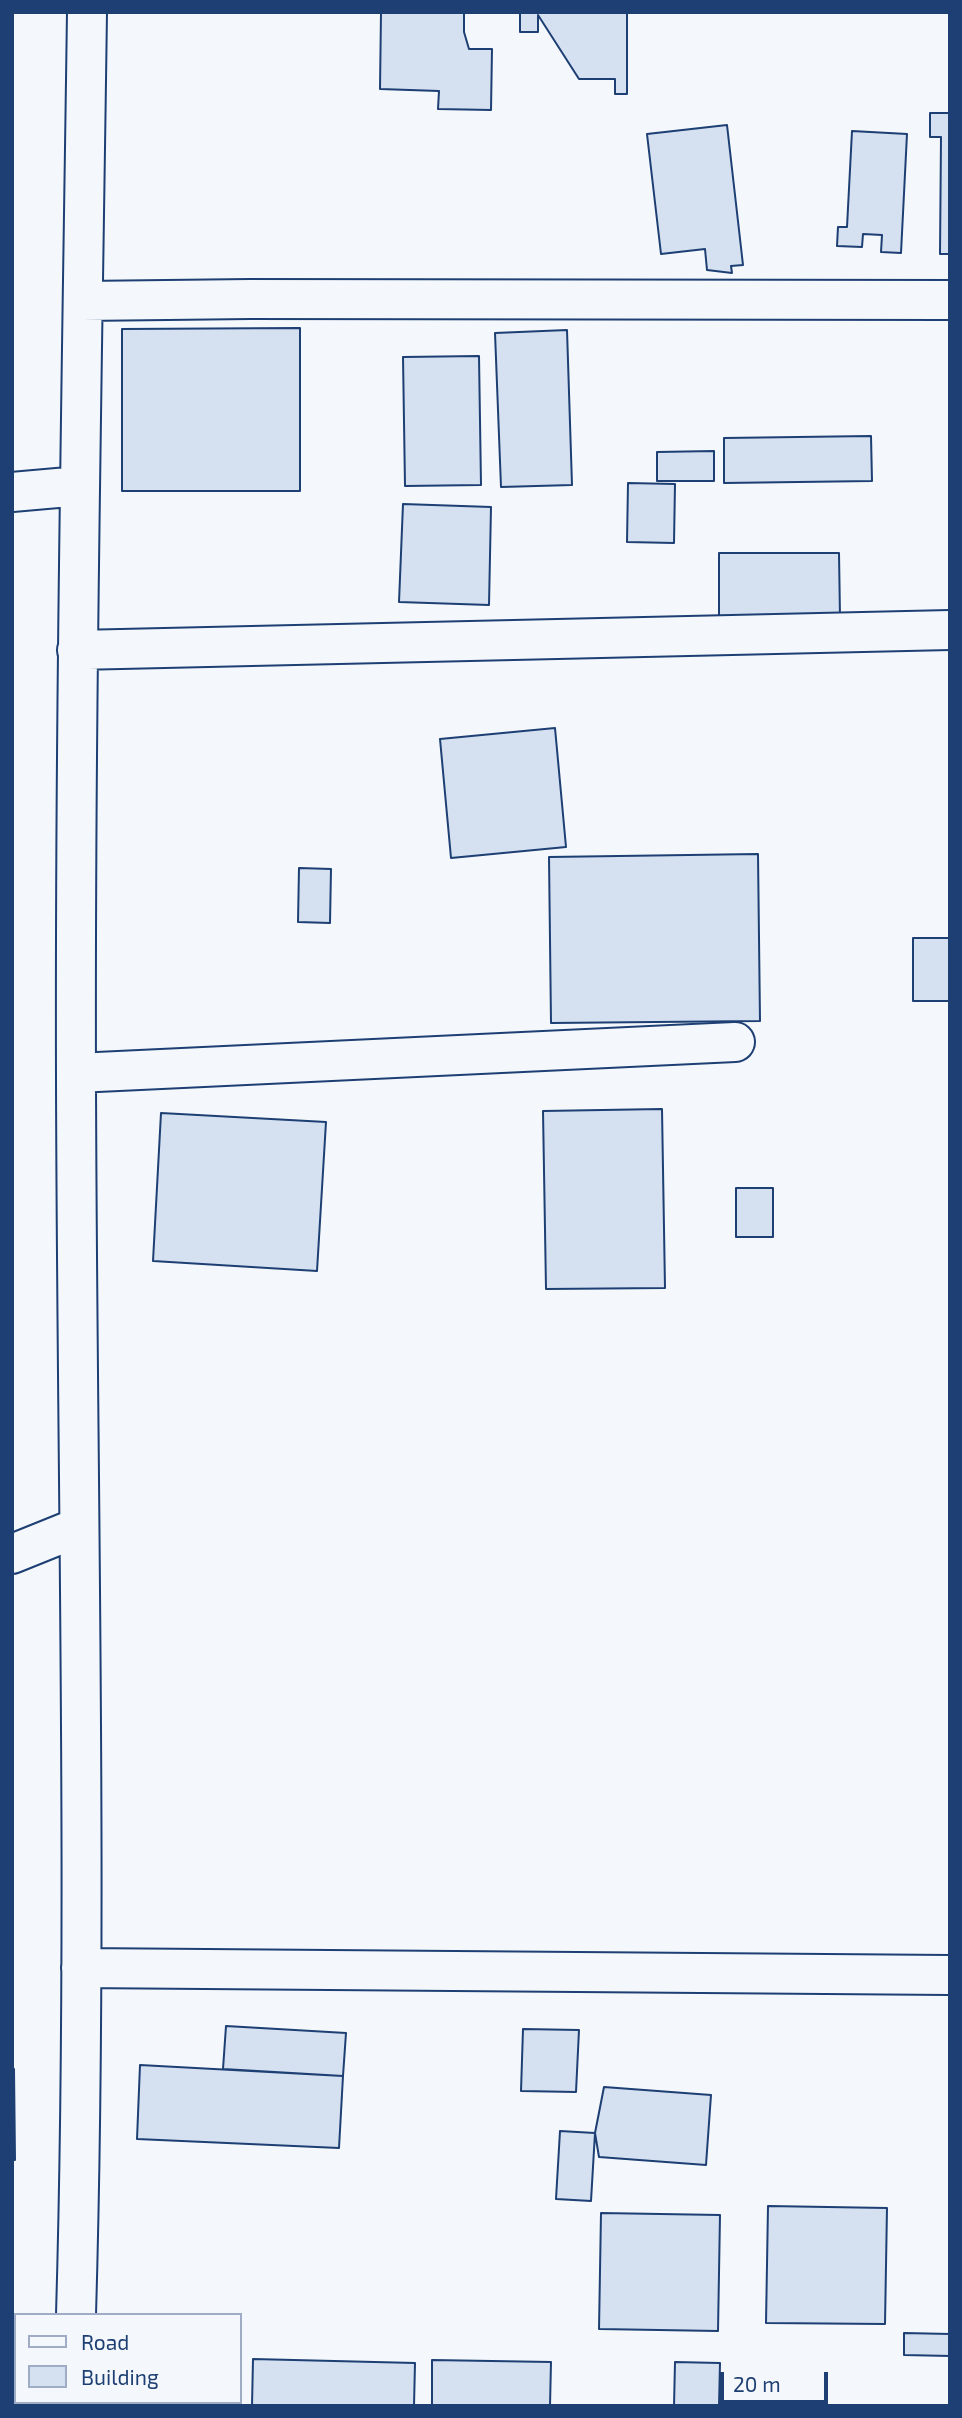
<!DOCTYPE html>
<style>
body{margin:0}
#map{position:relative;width:962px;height:2418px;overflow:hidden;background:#f4f7fb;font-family:"Exo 2",sans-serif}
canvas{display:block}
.frame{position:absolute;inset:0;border:14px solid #1d3f73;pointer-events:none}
.legend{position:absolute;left:14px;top:2313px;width:228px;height:91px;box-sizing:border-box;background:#f4f7fb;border:2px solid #9eadc5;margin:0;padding:9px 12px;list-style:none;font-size:21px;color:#1d3f73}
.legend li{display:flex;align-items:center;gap:14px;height:35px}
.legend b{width:35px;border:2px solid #9eadc5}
.scale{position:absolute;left:720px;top:2372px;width:108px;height:32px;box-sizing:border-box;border:4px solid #1d3f73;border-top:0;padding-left:9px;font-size:21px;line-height:24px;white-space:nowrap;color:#1d3f73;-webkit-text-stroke:5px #f4f7fb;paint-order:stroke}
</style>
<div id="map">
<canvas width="962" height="2418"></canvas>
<div class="frame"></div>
<ul class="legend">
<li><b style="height:9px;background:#f4f7fb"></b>Road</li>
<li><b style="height:19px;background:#d5e0f0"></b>Building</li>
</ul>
<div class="scale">20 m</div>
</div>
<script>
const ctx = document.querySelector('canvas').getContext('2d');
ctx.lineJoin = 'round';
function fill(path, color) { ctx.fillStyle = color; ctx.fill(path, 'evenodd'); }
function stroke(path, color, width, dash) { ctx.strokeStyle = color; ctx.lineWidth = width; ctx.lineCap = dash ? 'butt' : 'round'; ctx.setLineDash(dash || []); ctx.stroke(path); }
const building = new Path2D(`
 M381 12H464V32L469 49H492L491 110 438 109 439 91 380 89Z
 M520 12H627V94H615V79H579L538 15V32H520Z
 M930 113H950V254H940L941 137H930Z
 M727 125 743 265 731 266 732 273 707 270 705 249 661 254 647 134Z
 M852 131 907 134 901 253 881 252 882 235 863 234 862 247 837 246 838 227H847Z
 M300 328V491H122V329Z
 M567 330 572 485 501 487 495 333Z
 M479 356 481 485 405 486 403 357Z
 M871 436 872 481 724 483V438Z
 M714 451V481H657V452Z
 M628 483 675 484 674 543 627 542Z
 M403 504 491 507 489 605 399 602Z
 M719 553H839L840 617H719Z
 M555 728 566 847 451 858 440 739Z
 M758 854 760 1021 551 1023 549 857Z
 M299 868 331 869 330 923 298 922Z
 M913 938H950V1001H913Z
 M662 1109 665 1288 546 1289 543 1111Z
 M161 1113 326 1122 317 1271 153 1261Z
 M736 1188H773V1237H736Z
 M226 2026 346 2033 343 2076 223 2069Z
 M523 2029 579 2030 576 2092 521 2091Z
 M140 2065 343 2076 339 2148 137 2139Z
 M12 2069H14L15 2160H12Z
 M604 2087 711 2095 706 2165 599 2157 595 2133Z
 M560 2131 595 2133 591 2201 556 2199Z
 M768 2206 887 2208 885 2324 766 2323Z
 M601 2213 720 2215 718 2331 599 2329Z
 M904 2333 950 2334V2356L904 2355Z
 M253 2359 415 2363 414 2406H252Z
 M432 2360 551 2362 550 2406H432Z
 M675 2362 720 2363 719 2406H674Z
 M103 2402H222V2406H103Z`);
fill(building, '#d5e0f0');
stroke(building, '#1d3f73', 2);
const minor = new Path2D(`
 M83 301 250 299 950 300
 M12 492 80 486
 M77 650 950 630
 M76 1073 735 1042
 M12 1554 79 1527
 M81 1968 950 1975
 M76 2315C88 1902 77 1489 76 1077 75 722 82 367 87 12
 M73 2406V2402`);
stroke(minor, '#1d3f73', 42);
stroke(minor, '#f4f7fb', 38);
</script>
